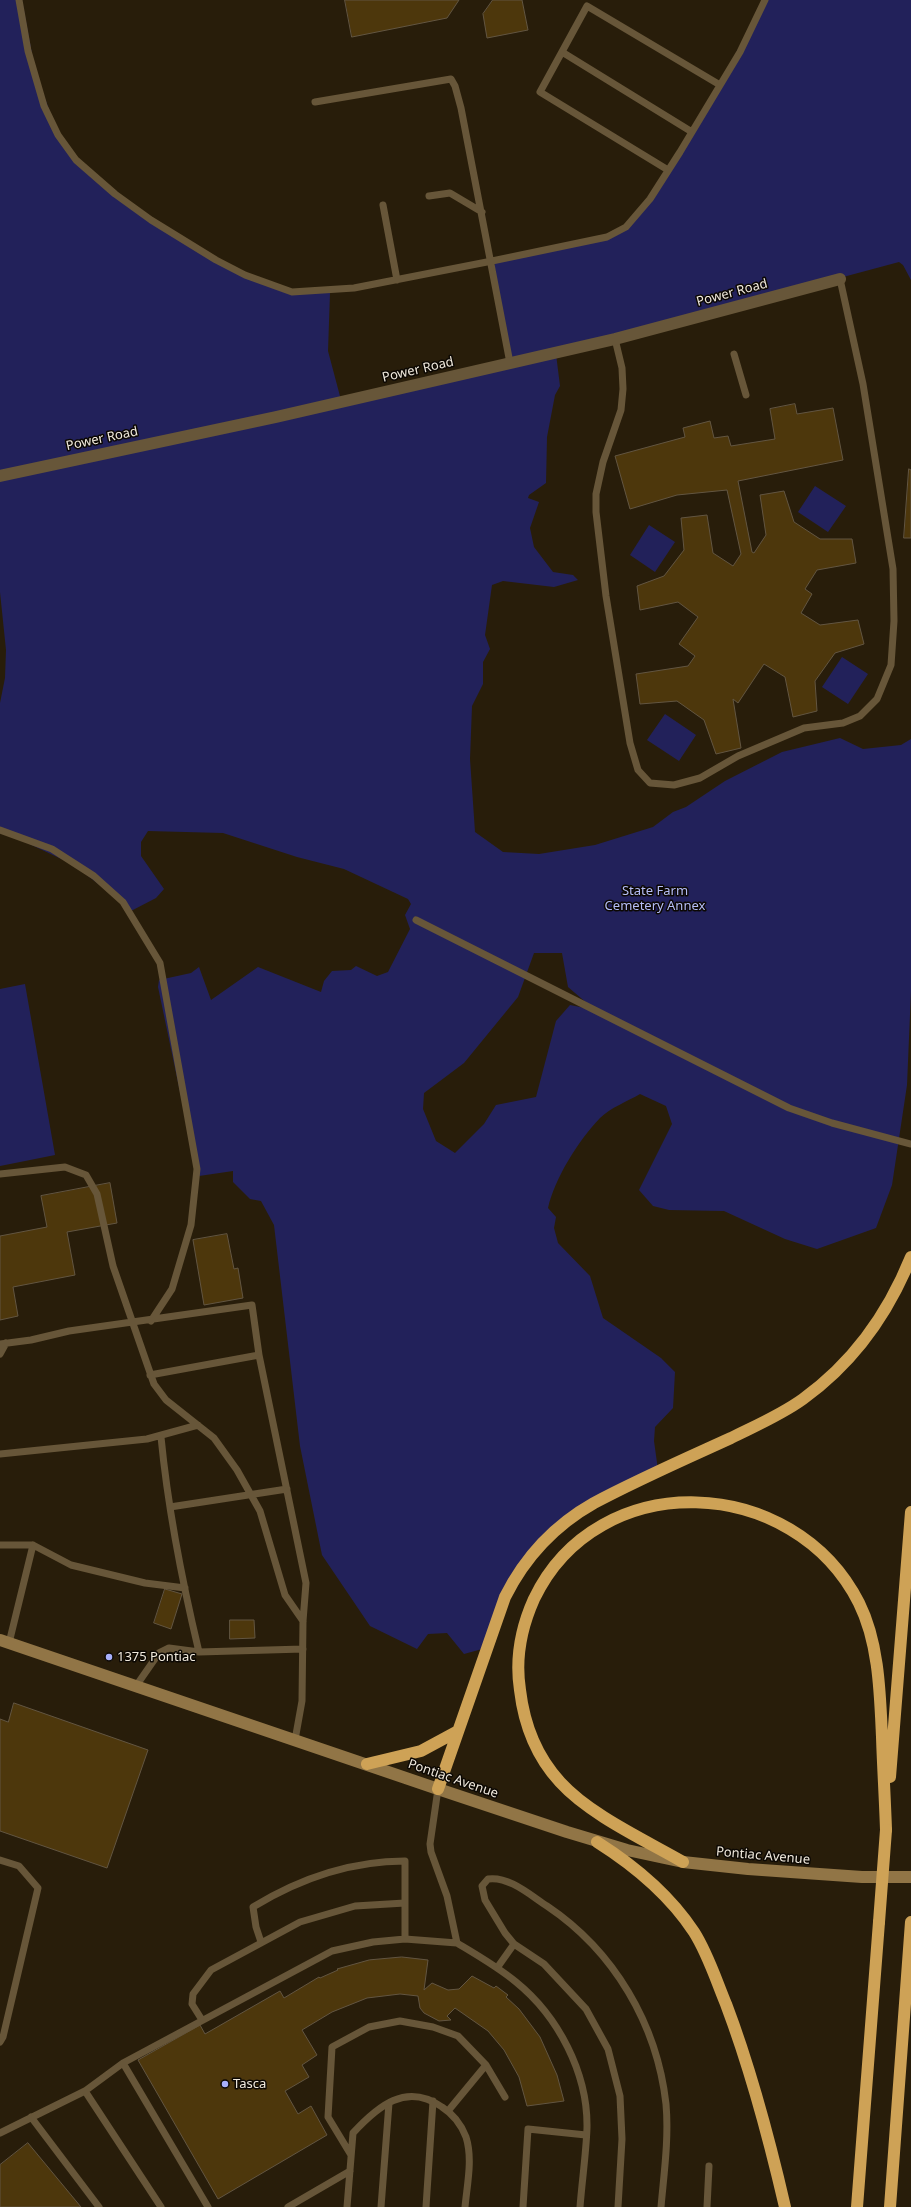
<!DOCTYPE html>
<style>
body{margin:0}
canvas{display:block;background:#281d0a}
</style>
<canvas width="911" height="2207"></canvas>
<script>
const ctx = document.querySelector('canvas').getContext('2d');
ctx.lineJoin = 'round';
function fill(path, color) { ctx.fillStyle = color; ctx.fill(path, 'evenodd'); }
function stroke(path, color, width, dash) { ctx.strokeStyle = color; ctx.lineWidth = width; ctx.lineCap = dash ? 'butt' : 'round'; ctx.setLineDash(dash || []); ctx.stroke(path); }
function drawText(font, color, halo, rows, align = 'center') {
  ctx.font = font + ' "Noto Sans",sans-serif'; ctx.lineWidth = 3; ctx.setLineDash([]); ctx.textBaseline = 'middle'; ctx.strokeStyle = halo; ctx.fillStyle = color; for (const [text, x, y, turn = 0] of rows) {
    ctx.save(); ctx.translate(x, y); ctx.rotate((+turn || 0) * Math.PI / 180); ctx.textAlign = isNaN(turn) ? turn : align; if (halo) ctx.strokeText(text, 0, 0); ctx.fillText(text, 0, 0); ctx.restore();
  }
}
fill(new Path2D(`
 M0 0H22L36 75 59 135 78 162 112 192 212 257 278 288 330 293 328 351 341 400 509 364 494 262 623 231 661 185 766 0H911V280L903 265 899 262 556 354 560 386 555 395 547 437 546 483 529 495 528 498 539 502 530 528 534 547 553 572 573 575 578 580 554 587 503 581 492 585 485 635 490 649 483 662V684L472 706 470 759 475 832 503 852 539 854 595 845 653 827 673 812 686 807 725 781 782 752 840 738 863 749 901 745 911 739V991L907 1085 892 1185 876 1228 817 1249 785 1239 724 1211 669 1210 653 1206 639 1190 672 1124 666 1106 640 1094C628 1101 610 1108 600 1118 578 1141 555 1178 548 1208L556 1217 554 1228 558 1243 590 1276 603 1318 661 1358 675 1372 673 1408 655 1427 654 1441 658 1470 602 1498 543 1541 482 1649 464 1654 447 1633 428 1634 417 1649 370 1626 322 1555 300 1446 274 1225 261 1201 250 1199 233 1182V1171L199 1176 197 1173 158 987 159 980 191 973 199 967 211 1000 258 967 321 992 324 981 332 971 351 970 356 966 377 976 388 972 410 929 405 915 411 904 408 899 344 869 297 857 223 833 148 831 141 842V856L164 889 156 898 129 912 115 897 74 865 0 830V703L5 678 6 650 0 592ZM534 953H562L568 987 595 1010 570 1005 556 1021 536 1097 496 1105 484 1124 455 1153 436 1141 423 1109 424 1093 464 1063 518 997Z
 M815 486 846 506 828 532 798 512Z
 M649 525 675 542 655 572 630 555Z
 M842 657 868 674 848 704 822 687Z
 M665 714 696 735 679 761 647 740Z
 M25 984 55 1155 0 1166V989Z`), '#22215a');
const building = new Path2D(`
 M345 0H459L447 18 352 37Z
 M493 0H522L528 30 487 38 483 14Z
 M795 404 797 414 833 408 843 460 738 481 752 552 754 553 766 535 760 495 784 491 794 522 820 539H852L856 563 817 570 805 589 812 594 801 613 820 625 858 620 864 644 835 653 815 681 817 711 793 717 785 677 764 664 738 703 733 699 741 748 716 754 704 720 677 701 640 704 636 674 688 666 695 656 679 644 698 617 678 602 640 610 637 586 664 576 684 550 681 518 707 515 713 553 733 566 741 554 727 490 677 495 630 509 615 456 685 437 683 428 710 421 714 438 728 436 731 446 775 439 770 409Z
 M909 469 911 470V538H904Z
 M110 1183 117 1223 67 1232 75 1275 13 1287 18 1316 0 1320V1236L47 1227 41 1196Z
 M227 1234 234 1269 238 1268 243 1298 204 1305 193 1240Z
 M165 1589 182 1594 171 1629 154 1623Z
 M230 1620H254L255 1638 230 1639Z
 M14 1703 148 1750 107 1868 0 1831V1719L8 1722Z
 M402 1957 428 1960 424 1990 432 1983 448 1990 459 1989 472 1976 494 1988 496 1986 508 1995 506 1997 519 2009 540 2037 557 2075 564 2101 527 2106 519 2077 504 2050 488 2031 455 2008 447 2016 451 2020 439 2021 424 2013 420 2008 418 1996 400 1994 367 1998 332 2012 302 2030 317 2055 302 2065 309 2077 285 2091 298 2114 311 2106 327 2135 218 2199 138 2060 200 2025 205 2034 280 1991 284 1998 319 1977 320 1978 338 1970 337 1969 369 1960Z
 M28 2143 81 2207H0V2165Z`);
fill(building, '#4d370c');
stroke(building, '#625541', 1);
stroke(new Path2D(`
 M19 0 28 51 44 106 58 135 76 160 115 194 151 220 216 260 245 275 292 292 354 288 492 261 607 237 626 227 650 199 680 152 740 52 765 0
 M562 52 692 132
 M315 102 451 79 455 86 461 108 510 363
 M668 170 540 92 587 6 720 85
 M429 196 450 193 482 212
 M383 205 397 280
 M615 339 622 368 623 389 621 410 603 462 596 494V512L606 596 630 743 638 770 650 783 674 785 700 778 738 756 804 728 843 723 860 716 877 699 891 665 894 621 893 569 863 384 840 279
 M734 354 746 395
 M0 830 52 849 94 876 123 902 160 963 197 1169 191 1225 172 1289 151 1321
 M416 920 789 1108 832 1123 911 1144
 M0 1174 65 1167 86 1175 97 1194 113 1266 154 1384 166 1400 214 1438 237 1470 260 1511 285 1595 303 1621
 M0 1344 31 1340 69 1331 252 1305 259 1355 306 1583 303 1621 302 1701 295 1740
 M0 1354 6 1343
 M150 1375 259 1355
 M161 1437C168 1509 182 1581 199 1652
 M0 1454 147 1439 198 1425
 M170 1507 287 1489
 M0 1545H33L9 1643
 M33 1545 71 1565 145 1583 185 1588
 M136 1686 159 1653 169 1648 199 1652 303 1649
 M438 1789 430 1844 431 1852 447 1896 457 1943C477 1955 498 1967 516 1982 558 2016 588 2073 587 2128 586 2154 582 2181 580 2207
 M0 1860 19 1866 38 1888 3 2037 0 2042
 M261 1942 256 1927 253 1907C299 1879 351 1861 405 1861V1939
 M497 1968 514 1944
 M202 2020 192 2004 193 1994 211 1970 300 1922 355 1906 405 1903
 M123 2063 208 2207
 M486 2065 505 2097
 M85 2091 161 2207
 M31 2117 99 2207
 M0 2133 85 2091 123 2063 332 1951 373 1942 405 1939 457 1943
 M351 2155 328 2117 332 2047 369 2027 400 2021 433 2027 458 2036 486 2065 448 2111
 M288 2207 350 2171
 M347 2207 353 2133C378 2106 406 2082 442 2107 453 2114 461 2124 466 2137 473 2159 467 2185 465 2207
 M381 2207 389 2103
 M426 2207 433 2101
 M523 2207 528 2129 586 2135
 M618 2207 622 2139 620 2096 608 2049 586 2009 544 1964 514 1944 505 1933 485 1900 482 1886 488 1879C509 1876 530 1895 547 1906 614 1951 657 2024 666 2104 669 2138 664 2173 661 2207
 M707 2207 709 2166`), '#675639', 7);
stroke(new Path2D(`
 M0 476 276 417 615 339 840 279`), '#675639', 12);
stroke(new Path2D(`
 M0 1640 438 1789 567 1832 627 1850 683 1862 748 1869 862 1877H911`), '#917546', 12);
stroke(new Path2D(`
 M367 1764 421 1751 458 1731
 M890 1777 911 1512
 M438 1789 505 1597C525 1557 555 1525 594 1503 639 1479 685 1459 731 1438 755 1426 781 1415 803 1399 853 1363 888 1314 911 1257
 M597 1842C635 1866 669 1894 694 1932 708 1954 716 1980 726 2004 751 2070 769 2138 785 2207
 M683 1862C645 1840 590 1815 560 1782 537 1757 524 1724 520 1690 515 1658 521 1628 534 1599 598 1465 794 1474 859 1603 879 1643 880 1693 882 1737 883 1768 885 1799 886 1830
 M857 2207 879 1922
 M890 2207 911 1922`), '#cea256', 12);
stroke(new Path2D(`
 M879 1922 886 1830`), '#cea256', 12);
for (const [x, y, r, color] of [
 [109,1657,4,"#a8b0fc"],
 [225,2084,4,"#a8b0fc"]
]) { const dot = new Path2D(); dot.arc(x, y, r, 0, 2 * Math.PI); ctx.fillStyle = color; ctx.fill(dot); stroke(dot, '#0c0803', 1.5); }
drawText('13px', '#f0e9dd', '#0c0803', [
 ["Power Road",732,293,-15],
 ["Power Road",418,370,-13],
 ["Power Road",102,439,-12],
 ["Pontiac Avenue",453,1779,19],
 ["Pontiac Avenue",763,1856,5]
]);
drawText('13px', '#b5bdf7', '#0c0803', [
 ["State Farm",655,891],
 ["Cemetery Annex",655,906]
]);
drawText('13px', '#f0e9dd', '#0c0803', [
 ["1375 Pontiac",117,1657],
 ["Tasca",233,2084]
], 'left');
</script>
